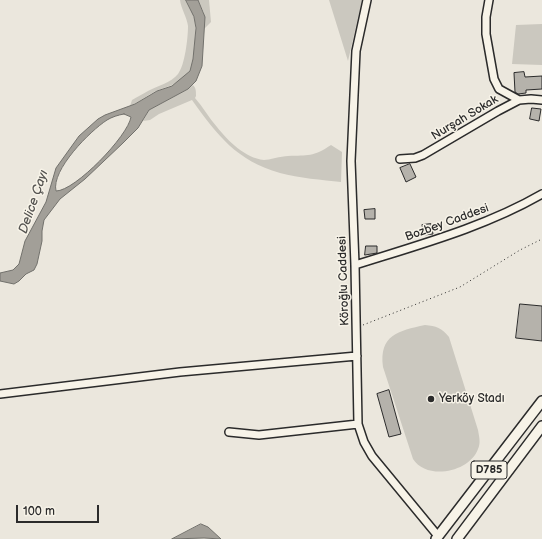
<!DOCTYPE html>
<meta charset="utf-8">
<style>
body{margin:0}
#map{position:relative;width:542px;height:539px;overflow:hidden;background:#ebe7dd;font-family:"Balsamiq Sans",sans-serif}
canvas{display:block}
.scale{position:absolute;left:16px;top:505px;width:83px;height:18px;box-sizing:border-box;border:2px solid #2b2b2b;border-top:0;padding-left:5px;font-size:12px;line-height:14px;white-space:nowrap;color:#2b2b2b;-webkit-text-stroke:3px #f7f3e8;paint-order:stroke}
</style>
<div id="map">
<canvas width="542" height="539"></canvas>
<div class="scale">100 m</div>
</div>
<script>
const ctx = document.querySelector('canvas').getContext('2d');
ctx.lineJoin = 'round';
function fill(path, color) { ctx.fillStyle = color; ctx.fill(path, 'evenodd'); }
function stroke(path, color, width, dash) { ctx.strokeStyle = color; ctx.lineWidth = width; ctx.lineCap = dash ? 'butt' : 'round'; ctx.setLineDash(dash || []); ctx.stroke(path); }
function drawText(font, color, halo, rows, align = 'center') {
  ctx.font = font + ' "Balsamiq Sans",sans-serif'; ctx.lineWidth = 3; ctx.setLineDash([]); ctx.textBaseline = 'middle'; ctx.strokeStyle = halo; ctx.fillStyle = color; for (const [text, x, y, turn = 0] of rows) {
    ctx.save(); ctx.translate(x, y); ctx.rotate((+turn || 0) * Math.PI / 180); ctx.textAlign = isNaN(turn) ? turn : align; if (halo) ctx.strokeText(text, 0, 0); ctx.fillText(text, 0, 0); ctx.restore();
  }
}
fill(new Path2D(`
 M180 0H186C188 6 192 11 194 17 197 26 195 63 190 71 183 83 168 86 156 91 147 95 140 102 130 106L132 100C137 97 143 94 148 91 157 86 171 83 178 74 185 65 188 38 188 26 187 17 181 9 180 0Z
 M198 0H209L211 22 204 29V13Z
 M329 0H362L348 61Z
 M542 24V65L512 64 516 25Z
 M193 85C196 88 196 91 196 96L195 98C203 107 209 118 217 127 228 141 245 158 264 160 269 160 281 156 288 156 308 155 313 157 331 145L342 152 341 182C322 180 299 178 280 173 237 161 217 135 192 100L159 114 150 120 143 121 149 110 188 89Z
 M425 325C436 326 442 328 449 337L478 430C479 436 481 443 478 449 470 472 427 481 413 459L383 367C379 335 398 331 425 325Z`), '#cbc8bf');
const water = new Path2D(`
 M186 0H198L205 17 202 66 196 81 188 89 149 110 138 128 123 143 85 179 60 199 44 220 42 231V241L37 264 34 270 26 274 19 281 14 284 0 281V273L13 270 19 264 25 241 46 202 56 168 79 136 98 119 105 115 135 104 157 91 172 86 190 71 193 59 196 28 194 17ZM124 114 131 117C128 136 75 191 56 191 51 170 90 131 107 120 112 117 118 115 124 114Z
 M201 524 208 527 221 539 204 538 172 539Z`);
fill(water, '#a29f98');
stroke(water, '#72716c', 1);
const building = new Path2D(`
 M524 72 525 77 542 76V89L526 90V93L518 94 515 92 514 73Z
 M532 108 541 109 539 121 530 119Z
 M410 164 416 177 406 182 400 168Z
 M375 209V219H365L364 210Z
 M431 224 433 234 424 235 422 225Z
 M366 246H377V253L365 255Z
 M520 304 542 306V341L516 338Z
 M389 390 401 434 389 437 377 394Z`);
fill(building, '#b5b2ab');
stroke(building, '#2b2b2b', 1);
const minor = new Path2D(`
 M367 0 356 51 351 161 355 265 358 424 364 442 372 456 438 536
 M489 0 486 17V34L494 79 499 89 519 100
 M400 159 415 158 423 155 498 111 519 100 531 99 542 100
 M355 265C418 245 485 227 542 194
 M0 394 180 372 357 356
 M229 432 259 435 358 424`);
const major = new Path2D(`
 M436 539 542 401
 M457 539 542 426`);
stroke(minor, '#2b2b2b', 10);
stroke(major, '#2b2b2b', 12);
stroke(new Path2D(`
 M363 325 460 287 520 250 542 239`), '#2b2b2b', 1, [1, 3]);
stroke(minor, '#f7f3e8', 7);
stroke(major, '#f7f3e8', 9);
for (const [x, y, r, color] of [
 [431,399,4,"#2b2b2b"]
]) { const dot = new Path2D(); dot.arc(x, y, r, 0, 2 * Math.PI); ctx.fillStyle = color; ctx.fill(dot); stroke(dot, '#f7f3e8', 1.5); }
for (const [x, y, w] of [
 [489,470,36]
]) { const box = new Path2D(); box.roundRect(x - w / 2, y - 9, w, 18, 3); ctx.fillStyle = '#f7f3e8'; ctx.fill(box); stroke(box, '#2b2b2b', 1); }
drawText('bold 11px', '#2b2b2b', null, [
 ["D785",489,470]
]);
drawText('12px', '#2b2b2b', '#f7f3e8', [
 ["Nurşah Sokak",465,118,-31],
 ["Bozbey Caddesi",447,223,-20],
 ["Köroğlu Caddesi",344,281,-92]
]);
drawText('12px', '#2b2b2b', '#f7f3e8', [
 ["Yerköy Stadı",439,399]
], 'left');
drawText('italic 13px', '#555451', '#f7f3e8', [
 ["Delice Çayı",34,202,-71]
]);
</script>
